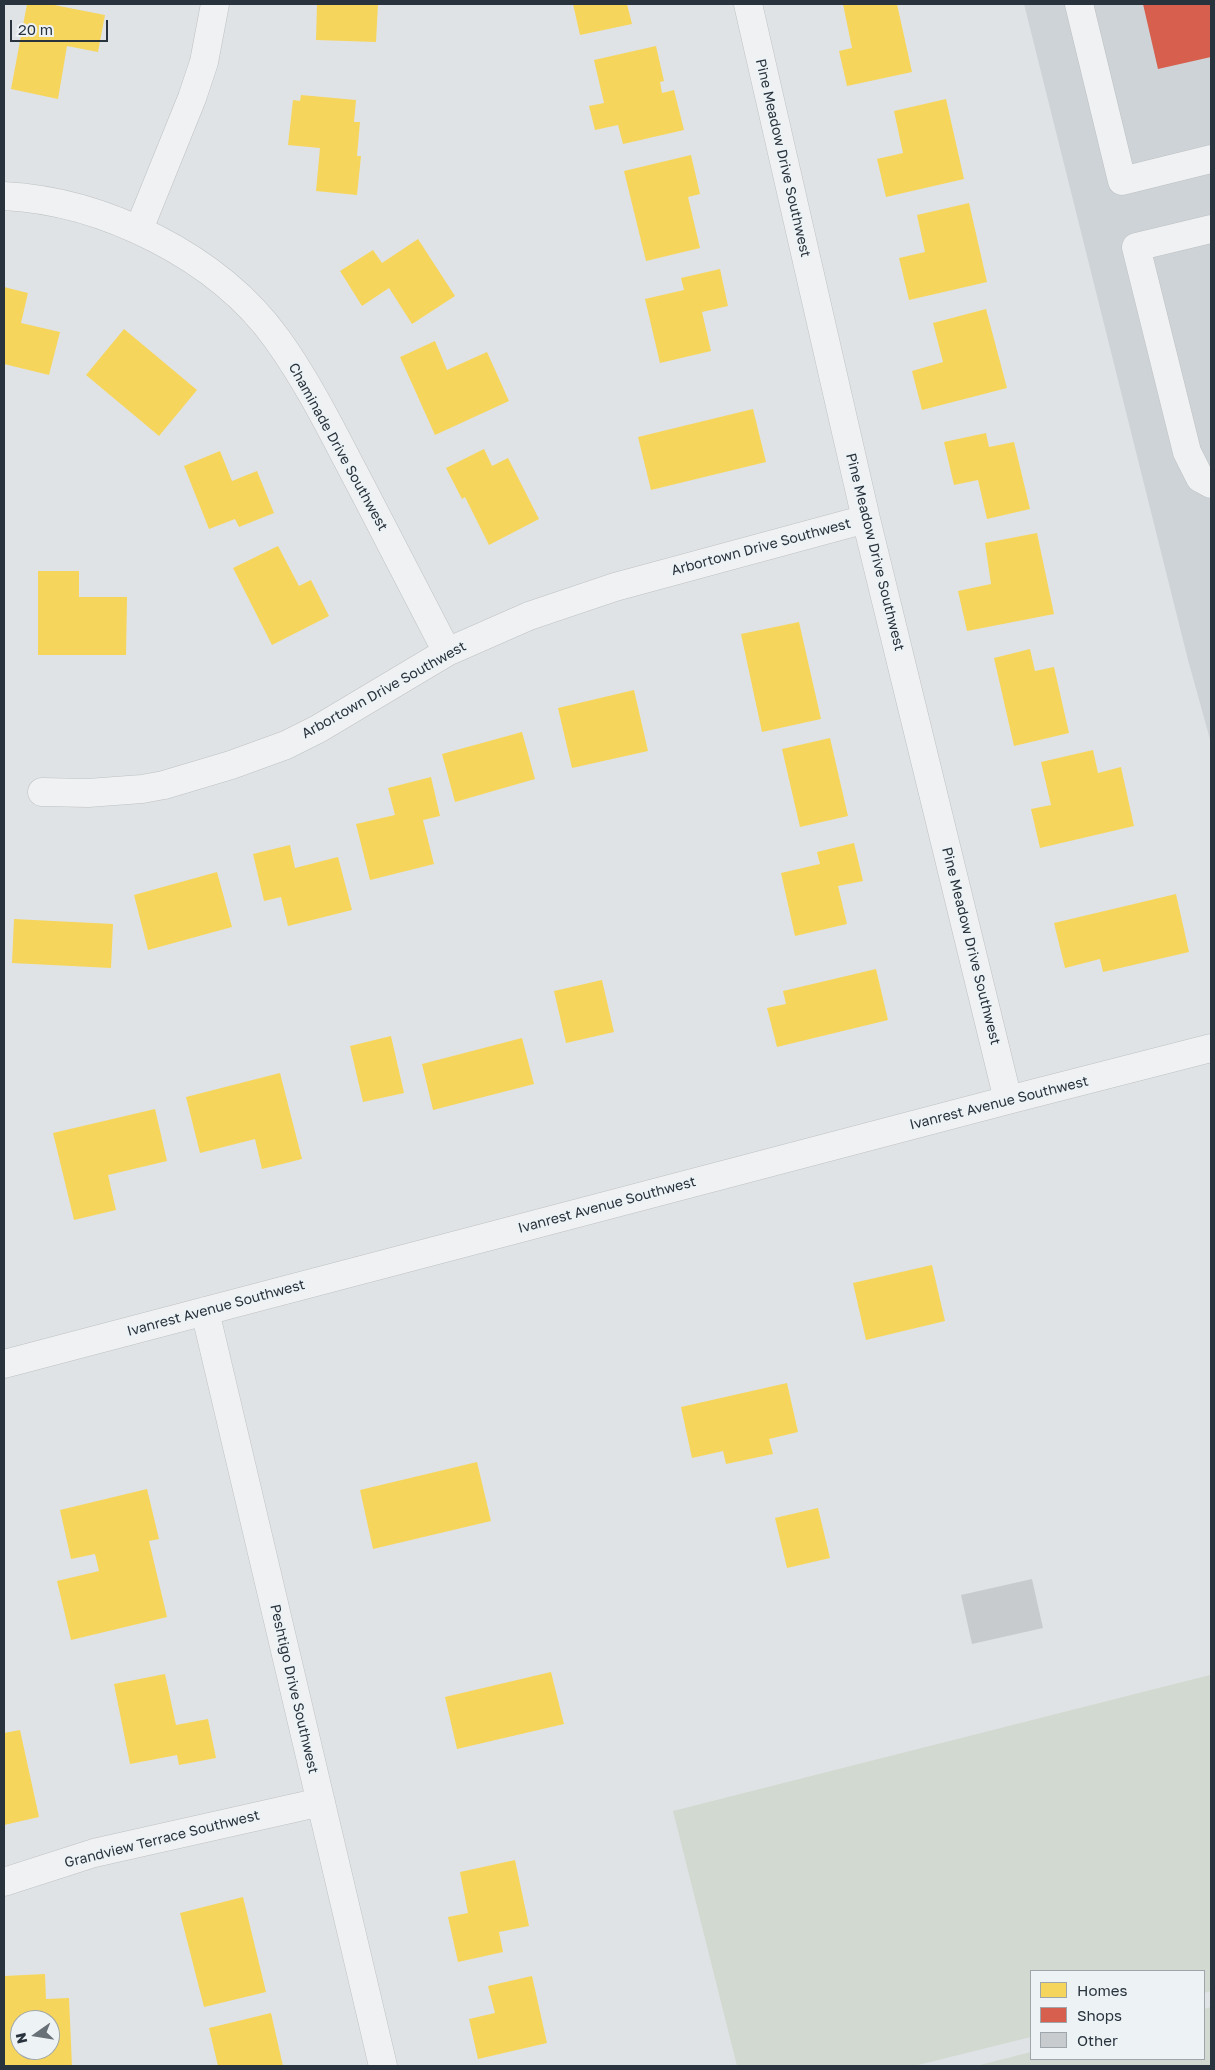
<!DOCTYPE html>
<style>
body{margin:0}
#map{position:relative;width:1215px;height:2070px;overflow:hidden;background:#e0e3e5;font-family:"Golos Text",sans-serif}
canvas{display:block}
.frame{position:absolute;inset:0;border:5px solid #28333d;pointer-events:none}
.legend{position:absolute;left:1030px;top:1970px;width:175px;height:90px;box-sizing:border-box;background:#edf2f5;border:1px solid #9ea6ab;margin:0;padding:6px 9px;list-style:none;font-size:15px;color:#28333d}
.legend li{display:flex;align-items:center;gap:10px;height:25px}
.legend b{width:25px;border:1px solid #9ea6ab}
.north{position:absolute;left:10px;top:2010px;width:50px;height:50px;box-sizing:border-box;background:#edf2f5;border:1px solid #9ea6ab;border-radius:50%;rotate:257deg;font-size:14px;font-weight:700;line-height:20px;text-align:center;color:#28333d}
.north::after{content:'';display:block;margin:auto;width:18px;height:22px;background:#687178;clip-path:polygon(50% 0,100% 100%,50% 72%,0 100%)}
.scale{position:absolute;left:10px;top:20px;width:98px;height:22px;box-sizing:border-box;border:2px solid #28333d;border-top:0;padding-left:6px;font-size:15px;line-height:18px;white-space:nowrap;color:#28333d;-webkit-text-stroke:4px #edf2f5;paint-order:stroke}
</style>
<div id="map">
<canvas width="1215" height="2070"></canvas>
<div class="frame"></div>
<ul class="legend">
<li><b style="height:14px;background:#f6d55c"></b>Homes</li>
<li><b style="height:14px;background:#d6604d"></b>Shops</li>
<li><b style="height:14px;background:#c8cbcd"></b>Other</li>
</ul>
<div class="north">N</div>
<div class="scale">20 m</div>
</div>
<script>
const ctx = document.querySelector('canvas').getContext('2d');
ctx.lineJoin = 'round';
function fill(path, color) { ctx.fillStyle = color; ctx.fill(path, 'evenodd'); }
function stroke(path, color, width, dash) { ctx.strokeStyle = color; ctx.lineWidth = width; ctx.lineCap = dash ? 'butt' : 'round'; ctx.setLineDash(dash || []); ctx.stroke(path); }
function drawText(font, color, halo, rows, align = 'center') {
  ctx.font = font + ' "Golos Text",sans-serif'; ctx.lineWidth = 5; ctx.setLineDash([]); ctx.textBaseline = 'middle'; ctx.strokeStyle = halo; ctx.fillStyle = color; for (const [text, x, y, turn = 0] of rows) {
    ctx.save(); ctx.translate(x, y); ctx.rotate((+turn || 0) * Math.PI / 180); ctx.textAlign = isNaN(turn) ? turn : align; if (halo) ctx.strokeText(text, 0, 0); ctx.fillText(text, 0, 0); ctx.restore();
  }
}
fill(new Path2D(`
 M1024 4H1211V743L1188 660Z`), '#ced3d8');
fill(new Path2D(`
 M1210 1675 1211 1991 1204 1993V1971H1031V2037L914 2066H737L673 1811Z
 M1211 2007V2066H976L1031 2052V2059H1204V2009Z`), '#d2d9d0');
fill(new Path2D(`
 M27 4H49L105 15 98 52 67 46 58 99 11 89Z
 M317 4H378L376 42 316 40Z
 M573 4H627L632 24 580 35Z
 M843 4H897L912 72 847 86 839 51 852 48Z
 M656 46 664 81 660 82 662 93 674 90 684 130 623 144 618 125 595 130 589 106 604 103 594 60Z
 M301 95 356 100 354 122H360L357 156H361L357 195 316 191 320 148 288 145 293 100 300 101Z
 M946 99 964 179 886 197 877 159 903 153 894 111Z
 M691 155 700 194 688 197 700 248 646 261 624 171Z
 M969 203 987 282 909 300 899 258 925 252 917 215Z
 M418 239 455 296 412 324 389 288 362 306 340 271 373 250 382 263Z
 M720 269 728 306 702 312 711 351 660 363 645 299 684 290 681 278Z
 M4 287 28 293 21 323 60 332 49 375 4 364Z
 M986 309 1007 388 922 410 912 371 943 362 933 323Z
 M124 329 197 390 159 436 86 375Z
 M435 341 447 370 487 352 509 401 435 435 400 357Z
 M753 409 766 462 651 490 638 437Z
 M986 433 989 447 1014 442 1030 509 987 519 978 480 954 485 944 442Z
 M484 449 492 466 508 458 539 519 489 545 465 497 462 499 446 468Z
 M220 451 232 481 257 471 274 513 239 527 235 519 209 529 184 466Z
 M1037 533 1054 614 967 631 958 591 991 584 985 543Z
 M278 546 299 586 311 580 329 616 272 645 233 568Z
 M38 571H79V597H127L126 655H38Z
 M799 622 821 719 762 732 741 634Z
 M1030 649 1035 671 1054 667 1069 733 1014 746 994 658Z
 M634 690 648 751 572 768 558 708Z
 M522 732 535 779 455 802 442 754Z
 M830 738 848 816 800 827 782 749Z
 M1093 750 1098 773 1121 767 1134 826 1040 848 1031 809 1051 805 1041 762Z
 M431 777 440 816 423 820 434 864 370 880 356 824 395 815 388 788Z
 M854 843 863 881 838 886 847 924 795 936 781 873 820 864 817 852Z
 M290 845 295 868 338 857 352 910 288 926 281 897 264 901 253 854Z
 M217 872 232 927 148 950 134 895Z
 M1176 894 1189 952 1103 972 1100 959 1065 968 1054 923Z
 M14 919 113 924 111 968 12 963Z
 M876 969 888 1020 777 1047 767 1008 786 1004 783 991Z
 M602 980 614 1032 566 1043 554 991Z
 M391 1036 404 1093 363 1102 350 1046Z
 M522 1038 534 1084 433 1110 422 1064Z
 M280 1073 302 1159 262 1169 255 1139 200 1153 186 1097Z
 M155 1109 167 1161 108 1175 116 1210 74 1220 53 1133Z
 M932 1265 945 1321 866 1340 853 1283Z
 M787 1383 798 1432 769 1439 773 1454 726 1464 723 1451 692 1458 681 1407Z
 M477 1462 491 1521 373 1549 360 1490Z
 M147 1489 159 1539 149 1541 167 1617 71 1640 57 1581 99 1571 95 1554 71 1559 60 1510Z
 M818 1508 830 1558 787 1568 775 1518Z
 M551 1672 564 1724 457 1749 445 1697Z
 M165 1674 176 1725 208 1719 216 1758 179 1765 177 1755 130 1764 114 1684Z
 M20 1730 39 1817 4 1825V1733Z
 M515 1860 529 1926 499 1932 503 1952 458 1962 448 1917 468 1913 460 1872Z
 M243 1897 266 1992 204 2007 180 1913Z
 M45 1974 46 1999 69 1998 72 2066H4V1976ZM20 2020H50V2050H20Z
 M532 1976 547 2043 478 2059 469 2019 495 2013 488 1986Z
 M271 2013 283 2066H218L209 2028Z`), '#f6d55c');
fill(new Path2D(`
 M1143 4H1211V57L1158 69Z`), '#d6604d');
fill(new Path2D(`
 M1032 1579 1043 1628 972 1644 961 1595Z`), '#c8cbcd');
const minor = new Path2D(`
 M748 4 866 519 1008 1100
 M1079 4 1122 181 1211 159
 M4 196C104 201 218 257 277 339 310 385 334 435 360 484 389 540 418 596 447 652
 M139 229 192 98 204 62 215 4
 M1211 229 1136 247 1187 452 1200 478 1211 484
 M42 792 88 793 142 789 164 785 231 765 286 745 318 729 447 652 529 616 615 587 866 519
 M205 1311 383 2066
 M4 1364 1008 1100 1211 1048
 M4 1882 94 1853 321 1802`);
stroke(minor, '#bec1c3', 29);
stroke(minor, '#eff1f2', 28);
drawText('14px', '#28333d', '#edf2f5', [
 ["Pine Meadow Drive Southwest",783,158,77],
 ["Chaminade Drive Southwest",338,447,61],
 ["Arbortown Drive Southwest",761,547,-15],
 ["Pine Meadow Drive Southwest",875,552,76],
 ["Arbortown Drive Southwest",384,690,-29],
 ["Pine Meadow Drive Southwest",971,946,76],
 ["Ivanrest Avenue Southwest",999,1103,-14],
 ["Ivanrest Avenue Southwest",607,1205,-15],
 ["Ivanrest Avenue Southwest",216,1308,-15],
 ["Peshtigo Drive Southwest",294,1689,77],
 ["Grandview Terrace Southwest",162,1839,-14]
]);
</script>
